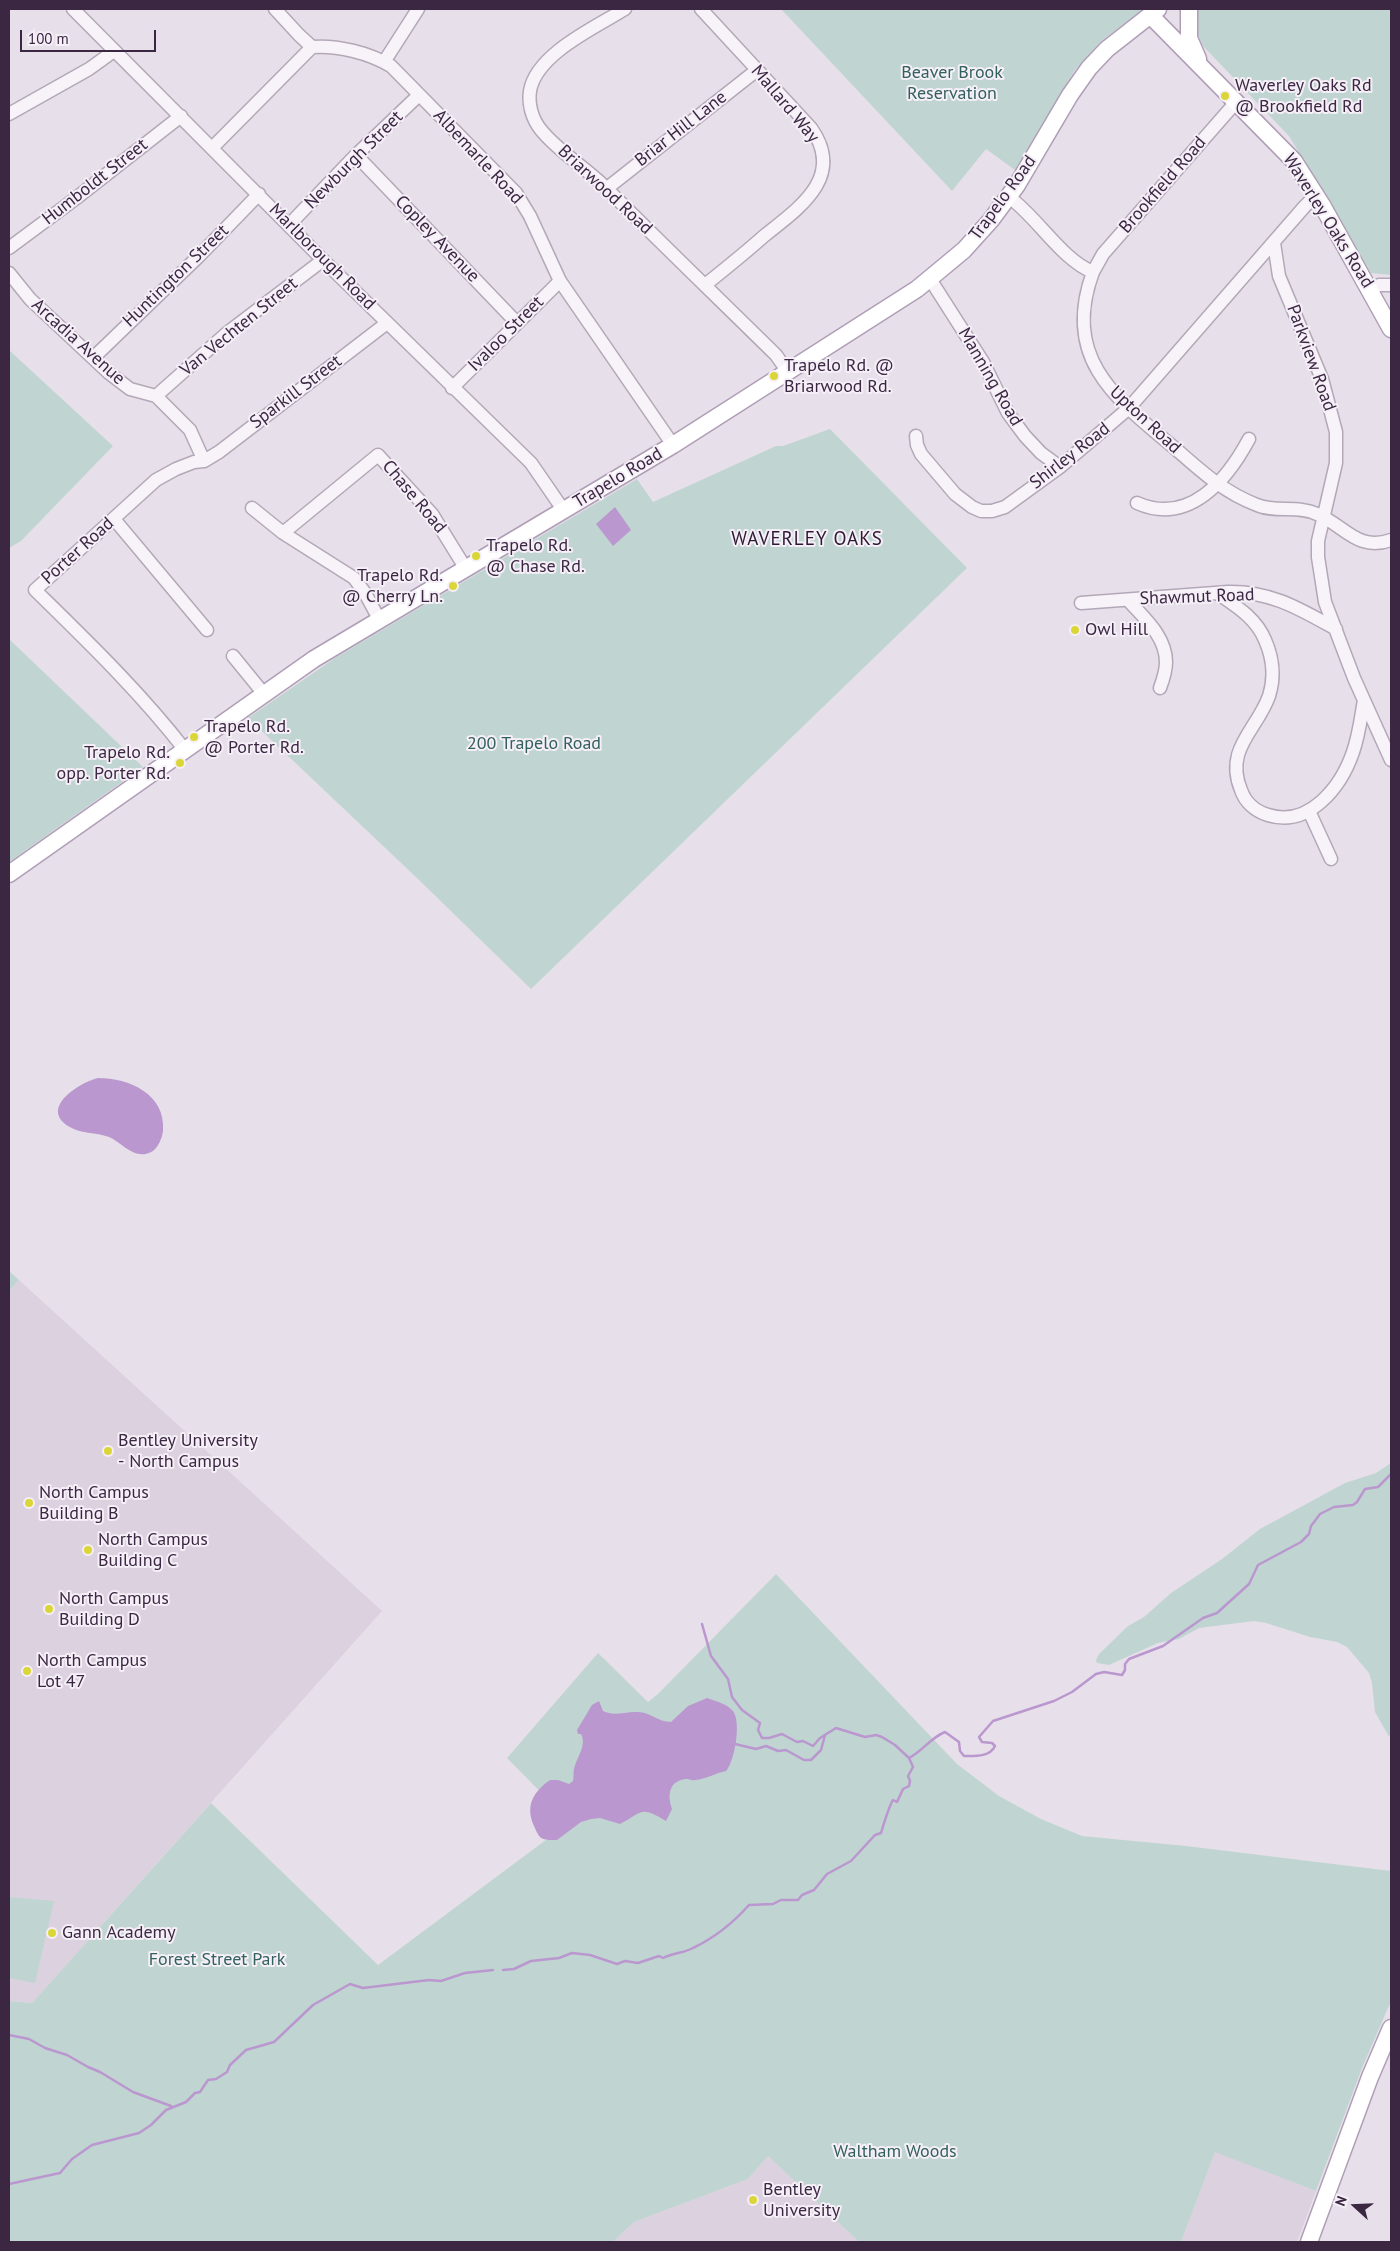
<!DOCTYPE html>
<style>
body{margin:0}
#map{position:relative;width:1400px;height:2251px;overflow:hidden;background:#e7e0ea;font-family:"PT Sans",sans-serif}
canvas{display:block}
.frame{position:absolute;inset:0;border:10px solid #3c2743;pointer-events:none}
.north{position:absolute;left:1330px;top:2181px;width:50px;height:50px;-webkit-text-stroke:4px #f5eff7;paint-order:stroke;rotate:290deg;font-size:14px;font-weight:700;line-height:20px;text-align:center;color:#3c2743}
.north::after{content:'';display:block;margin:auto;width:18px;height:22px;background:#3c2743;clip-path:polygon(50% 0,100% 100%,50% 72%,0 100%)}
.scale{position:absolute;left:20px;top:30px;width:136px;height:22px;box-sizing:border-box;border:2px solid #3c2743;border-top:0;padding-left:6px;font-size:15px;line-height:18px;white-space:nowrap;color:#3c2743;-webkit-text-stroke:4px #f5eff7;paint-order:stroke}
</style>
<div id="map">
<canvas width="1400" height="2251"></canvas>
<div class="frame"></div>
<div class="north">N</div>
<div class="scale">100 m</div>
</div>
<script>
const ctx = document.querySelector('canvas').getContext('2d');
ctx.lineJoin = 'round';
function fill(path, color) { ctx.fillStyle = color; ctx.fill(path, 'evenodd'); }
function stroke(path, color, width, dash) { ctx.strokeStyle = color; ctx.lineWidth = width; ctx.lineCap = dash ? 'butt' : 'round'; ctx.setLineDash(dash || []); ctx.stroke(path); }
function drawText(font, color, halo, rows, align = 'center') {
  ctx.font = font + ' "PT Sans",sans-serif'; ctx.lineWidth = 4; ctx.setLineDash([]); ctx.textBaseline = 'middle'; ctx.strokeStyle = halo; ctx.fillStyle = color; for (const [text, x, y, turn = 0] of rows) {
    ctx.save(); ctx.translate(x, y); ctx.rotate((+turn || 0) * Math.PI / 180); ctx.textAlign = isNaN(turn) ? turn : align; if (halo) ctx.strokeText(text, 0, 0); ctx.fillText(text, 0, 0); ctx.restore();
  }
}
fill(new Path2D(`
 M19 1280 382 1611 32 2003 9 2001V1291Z
 M1215 2151 1316 2191 1297 2242H1181Z
 M768 2156 859 2242H613L634 2222 748 2179Z`), '#dcd1df');
fill(new Path2D(`
 M781 9H1143L1101 41 1075 70 1015 170 986 149 952 191Z
 M1197 9H1391V275L1371 273 1289 136 1203 46 1196 29Z
 M9 350 113 446 21 541 9 548Z
 M830 429 967 568 531 989 419 880 248 718 335 658 637 479 653 502 776 446H783Z
 M9 639 143 767 9 862Z
 M9 1271 19 1280 9 1291Z
 M1391 1463V1737L1388 1735 1375 1712 1372 1683 1369 1673 1347 1647 1337 1642 1310 1637 1266 1623 1254 1621 1199 1628 1179 1639 1158 1643 1109 1665 1097 1663 1096 1660 1099 1654 1128 1626 1144 1617 1171 1593 1222 1559 1260 1529 1345 1483 1376 1473Z
 M776 1574 957 1764 999 1796 1041 1819 1082 1836 1186 1846 1391 1871V2001L1362 2068 1316 2191 1215 2152 1181 2242H859L768 2156 748 2179 634 2222 613 2242H9V2001L32 2003 211 1803 378 1965 570 1822 507 1758 598 1653 648 1702 658 1694Z
 M9 1897 54 1901 35 1983 9 1978Z`), '#c0d5d2');
fill(new Path2D(`
 M615 507 631 530 613 546 596 524Z
 M98 1078C129 1078 166 1094 163 1131 162 1138 159 1146 153 1151 135 1162 123 1143 109 1137 96 1132 80 1134 68 1126 39 1107 81 1082 98 1078Z
 M707 1698C715 1701 725 1703 732 1710 742 1719 735 1761 726 1771 716 1773 706 1779 695 1780 692 1781 690 1779 687 1779 669 1780 667 1795 672 1809L666 1821C640 1805 643 1812 620 1824L600 1818 591 1819 581 1822 557 1840C541 1840 540 1840 534 1826 525 1806 533 1792 550 1780H558L569 1784 573 1781C574 1777 573 1772 574 1769 577 1757 587 1745 581 1734H578L577 1730 592 1705 599 1701 603 1711C615 1717 625 1711 638 1712 650 1712 658 1722 671 1722L688 1706Z`), '#ba97ce');
stroke(new Path2D(`
 M702 1624 711 1656 728 1679 732 1697 742 1710 760 1723 758 1730 762 1738H769L782 1734 797 1742 803 1741 813 1746 820 1738 836 1728 865 1737 876 1735 882 1737 895 1745 909 1758
 M735 1744 756 1749 766 1746 778 1751 786 1750 804 1760H811L821 1750 825 1735
 M503 1970 514 1969 531 1961 559 1958 572 1953 590 1955 617 1964 625 1961 638 1963 659 1956 663 1958C673 1953 684 1953 693 1948 714 1938 733 1923 749 1905L773 1904 781 1900H798L802 1895 814 1890 827 1874 851 1861 875 1835 881 1833C883 1826 890 1804 893 1800L897 1802 903 1789 909 1786 910 1781 908 1776 913 1767 909 1758C923 1751 930 1738 945 1732L959 1742 960 1751 964 1756C975 1756 990 1757 995 1746L992 1743 982 1742 979 1737 993 1721 1054 1701 1072 1692 1096 1674 1104 1672 1122 1675 1125 1670V1664L1129 1659 1163 1646 1203 1618 1217 1613 1249 1584 1258 1565 1301 1542 1309 1534 1311 1526 1320 1514 1334 1507 1353 1505 1357 1502 1365 1489 1378 1487 1391 1474
 M9 2035 29 2039 45 2048 67 2055 88 2067 100 2072 133 2092 171 2106
 M9 2184 60 2173 72 2159 92 2145 139 2133 151 2125 166 2110 186 2102 195 2093 200 2092 208 2080 216 2079 227 2072 230 2065 246 2050 274 2042 313 2005 350 1984 363 1988 429 1980 441 1981 465 1973 493 1970`), '#ba97ce', 2.5);
const minor = new Path2D(`
 M73 9 323 260 531 463 564 511
 M275 9 299 35 312 47
 M625 9C596 27 536 54 530 91 528 104 532 119 541 130 558 151 583 166 603 185 660 242 718 298 776 355L788 372
 M701 9 811 128C846 177 799 208 764 236 745 253 725 269 705 285
 M384 62 418 9
 M9 114 89 69 114 51
 M212 148 312 47C338 45 369 53 391 66L516 193 530 216 560 281 673 445
 M356 155 517 323
 M606 189 757 70
 M1009 197C1037 217 1062 260 1093 272 1061 359 1116 399 1177 450 1202 472 1225 493 1257 505 1276 513 1298 505 1317 514 1344 525 1357 552 1391 540
 M289 225 356 155 419 95
 M1274 243 1279 276 1322 379 1336 432V463L1318 541V557L1325 602 1354 678 1391 760
 M9 248 75 199 181 116
 M1093 272 1103 254 1237 101
 M9 273 30 299 109 373 130 389 156 396
 M930 279 983 362 1008 413 1025 436 1041 453 1060 467
 M1371 290 1379 285H1391
 M93 358 199 256 259 194
 M452 388 560 281
 M156 396 227 333 323 260
 M156 396 190 430 204 461
 M916 436 917 445 921 454 955 494 972 507 981 511H992L1005 507 1060 467 1129 408 1305 206 1316 195
 M1137 503C1189 526 1227 480 1249 439
 M252 508 283 533 354 578 365 593 379 619
 M114 519 207 630
 M283 533 378 455 432 514 466 569
 M1217 593C1236 606 1256 618 1265 640 1273 658 1275 677 1269 696 1257 730 1224 749 1241 790 1245 802 1255 811 1268 815 1309 828 1341 787 1353 752 1359 735 1361 717 1364 700
 M1128 600C1143 617 1166 636 1166 662 1166 671 1163 680 1160 688
 M1081 603 1228 592C1271 591 1300 609 1336 629
 M233 656 264 694
 M185 750C140 692 87 641 35 590L156 480 176 469 194 462 204 461 219 452 387 323
 M1309 811 1331 859`);
const major = new Path2D(`
 M1189 9V38L1198 59
 M1150 15 1294 161 1322 205 1391 329
 M9 874 314 659 673 445 917 289 964 250 991 220 1017 185 1070 95 1089 68 1107 49 1158 9
 M1309 2242 1370 2077 1391 2028`);
stroke(minor, '#b4a8b8', 15);
stroke(major, '#b09eb7', 19);
stroke(minor, '#f7f3f8', 12);
stroke(major, '#fff', 16);
for (const [x, y, r, color] of [
 [1225,96,5,"#dbd638"],
 [774,376,5,"#dbd638"],
 [476,556,5,"#dbd638"],
 [453,586,5,"#dbd638"],
 [1075,630,5,"#dbd638"],
 [194,737,5,"#dbd638"],
 [180,763,5,"#dbd638"],
 [108,1451,5,"#dbd638"],
 [29,1503,5,"#dbd638"],
 [88,1550,5,"#dbd638"],
 [49,1609,5,"#dbd638"],
 [27,1671,5,"#dbd638"],
 [52,1933,5,"#dbd638"],
 [753,2200,5,"#dbd638"]
]) { const dot = new Path2D(); dot.arc(x, y, r, 0, 2 * Math.PI); ctx.fillStyle = color; ctx.fill(dot); stroke(dot, '#f5eff7', 2); }
drawText('18px', '#32605d', '#f5eff7', [
 ["Beaver Brook",952,73],
 ["Reservation",952,94],
 ["200 Trapelo Road",534,744],
 ["Forest Street Park",217,1960],
 ["Waltham Woods",895,2152]
]);
drawText('18px', '#3c2743', '#f5eff7', [
 ["Waverley Oaks Rd",1235,86],
 ["@ Brookfield Rd",1235,107],
 ["Trapelo Rd. @",784,366],
 ["Briarwood Rd.",784,387],
 ["Trapelo Rd.",486,546],
 ["@ Chase Rd.",486,567],
 ["Trapelo Rd.",443,576,"right"],
 ["@ Cherry Ln.",443,597,"right"],
 ["Owl Hill",1085,630],
 ["Trapelo Rd.",204,727],
 ["@ Porter Rd.",204,748],
 ["Trapelo Rd.",170,753,"right"],
 ["opp. Porter Rd.",170,774,"right"],
 ["Bentley University",118,1441],
 ["- North Campus",118,1462],
 ["North Campus",39,1493],
 ["Building B",39,1514],
 ["North Campus",98,1540],
 ["Building C",98,1561],
 ["North Campus",59,1599],
 ["Building D",59,1620],
 ["North Campus",37,1661],
 ["Lot 47",37,1682],
 ["Gann Academy",62,1933],
 ["Bentley",763,2190],
 ["University",763,2211]
], 'left');
drawText('18px', '#3c2743', '#f5eff7', [
 ["Mallard Way",785,104,50],
 ["Briar Hill Lane",681,129,-38],
 ["Albemarle Road",478,157,47],
 ["Newburgh Street",354,160,-45],
 ["Humboldt Street",95,182,-38],
 ["Brookfield Road",1163,185,-49],
 ["Briarwood Road",605,190,43],
 ["Trapelo Road",1003,198,-54],
 ["Waverley Oaks Road",1328,221,58],
 ["Copley Avenue",437,239,46],
 ["Marlborough Road",322,257,45],
 ["Huntington Street",176,276,-44],
 ["Van Vechten Street",239,327,-39],
 ["Ivaloo Street",506,334,-45],
 ["Arcadia Avenue",78,342,42],
 ["Parkview Road",1311,358,70],
 ["Manning Road",990,377,60],
 ["Sparkill Street",296,392,-37],
 ["Upton Road",1145,420,43],
 ["Shirley Road",1070,456,-38],
 ["Trapelo Road",618,478,-31],
 ["Chase Road",414,497,50],
 ["Porter Road",78,551,-42],
 ["Shawmut Road",1197,597,-2]
]);
ctx.letterSpacing = '1px';
drawText('19px', '#2e1934', '#f5eff7', [
 ["WAVERLEY OAKS",807,540]
]);
ctx.letterSpacing = '0px';
</script>
